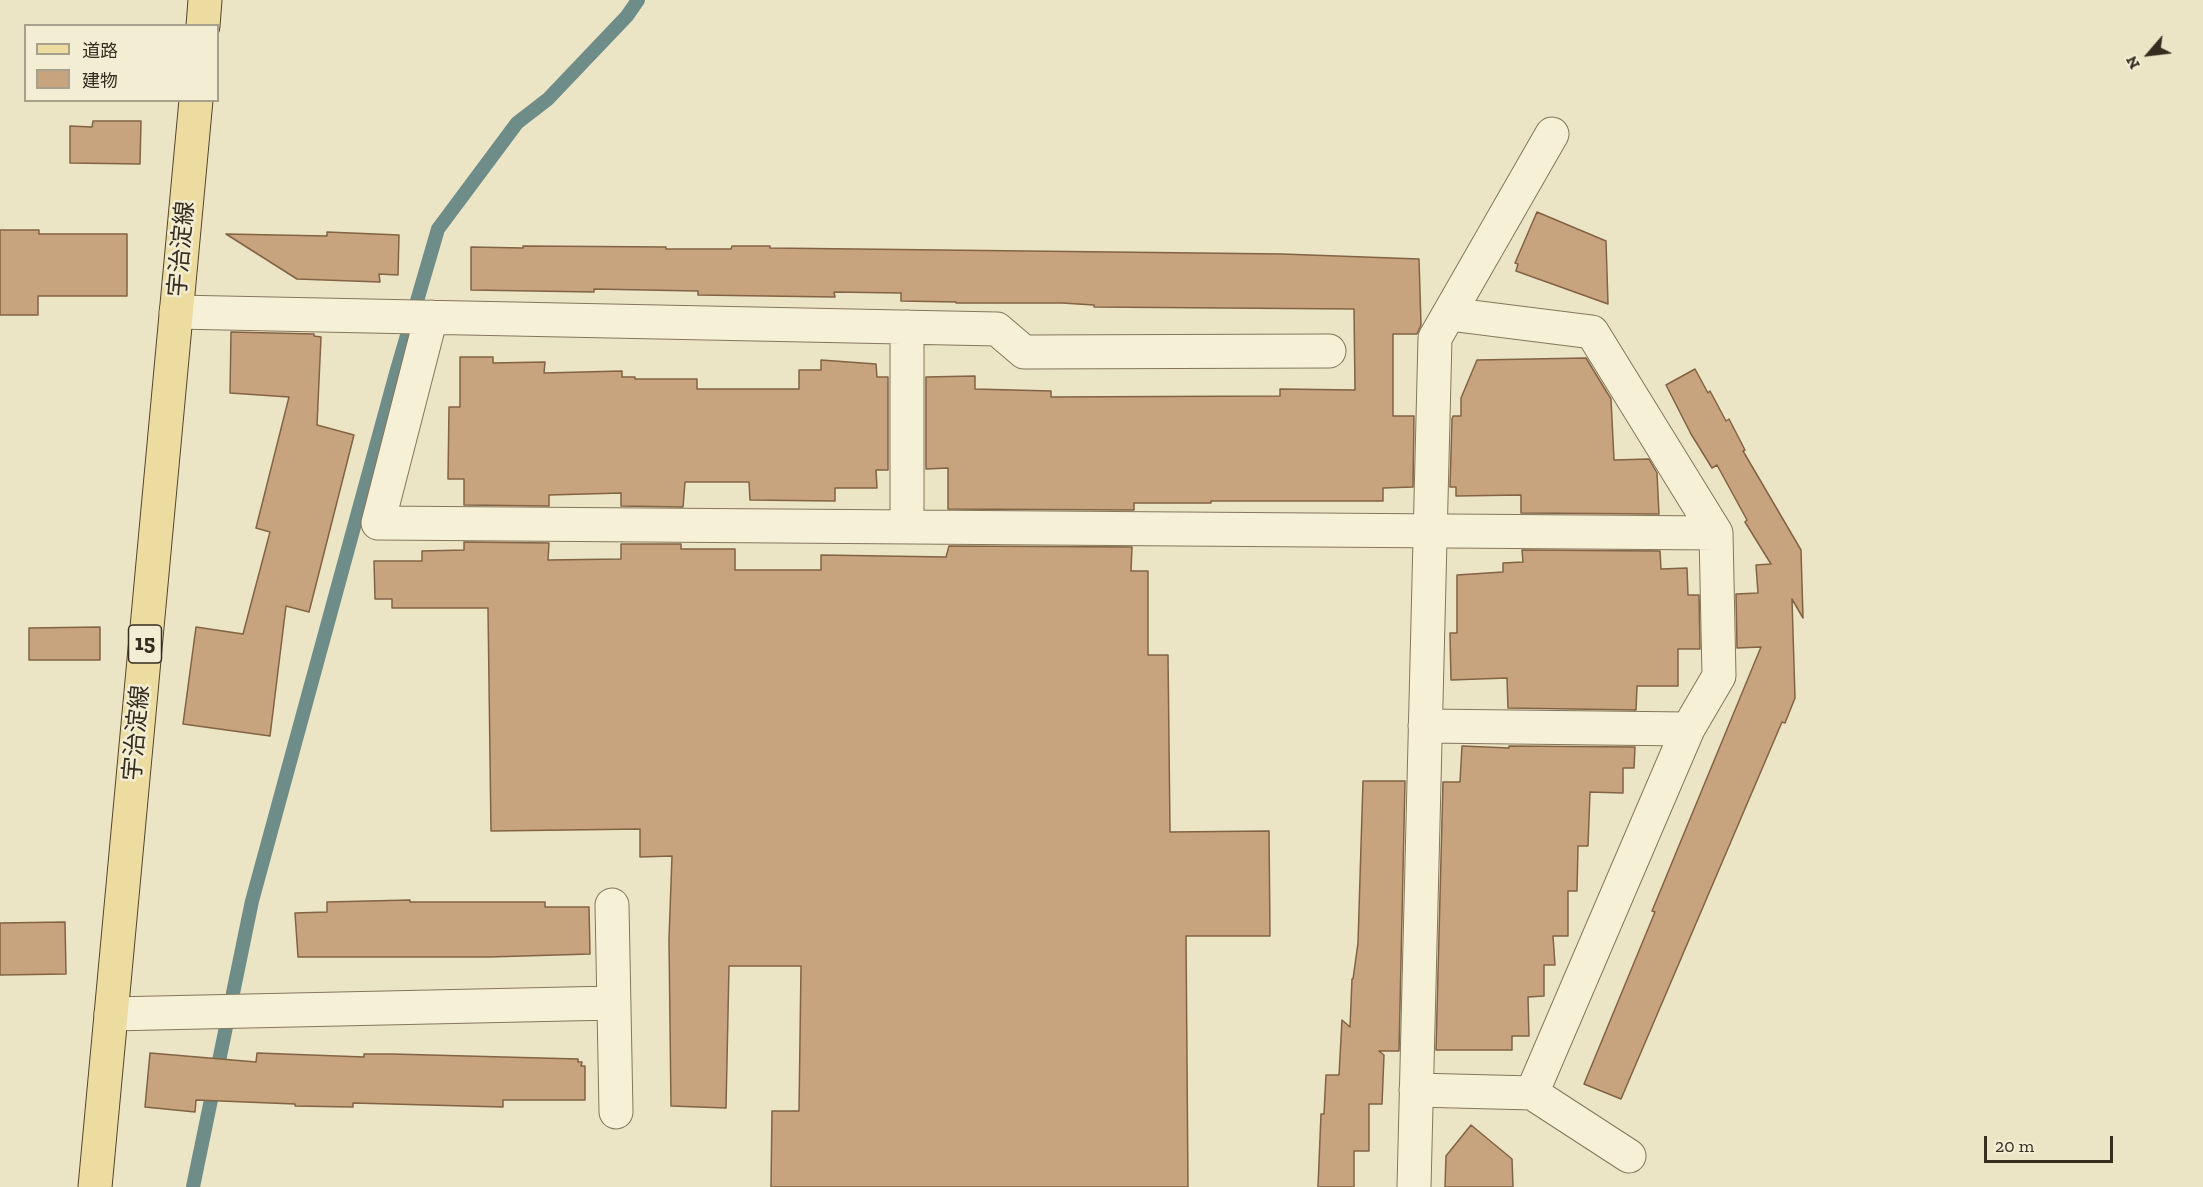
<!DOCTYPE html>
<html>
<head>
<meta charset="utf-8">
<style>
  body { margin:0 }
  #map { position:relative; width:2203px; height:1187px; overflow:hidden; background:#ebe4c5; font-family:"Zilla Slab","Noto Sans JP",serif }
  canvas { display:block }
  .legend { position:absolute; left:24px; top:24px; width:195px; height:78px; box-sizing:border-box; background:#f3edd4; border:2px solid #a7a08c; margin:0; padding:8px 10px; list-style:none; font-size:18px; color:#362c1f }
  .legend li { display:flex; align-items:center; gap:12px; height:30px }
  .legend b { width:30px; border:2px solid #a7a08c }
  .north { position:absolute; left:2119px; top:24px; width:60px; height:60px; -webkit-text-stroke:4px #f3edd4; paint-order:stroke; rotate:242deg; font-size:16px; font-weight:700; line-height:24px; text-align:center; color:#362c1f }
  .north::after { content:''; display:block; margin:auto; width:21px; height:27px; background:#362c1f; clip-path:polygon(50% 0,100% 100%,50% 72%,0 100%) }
  .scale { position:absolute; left:1984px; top:1136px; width:129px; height:27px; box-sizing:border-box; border:3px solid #362c1f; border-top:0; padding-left:8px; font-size:18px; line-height:21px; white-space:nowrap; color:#362c1f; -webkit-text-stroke:4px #f3edd4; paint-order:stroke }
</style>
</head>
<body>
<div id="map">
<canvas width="2203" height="1187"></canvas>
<ul class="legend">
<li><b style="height:8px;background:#ecdc9f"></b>道路</li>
<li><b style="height:16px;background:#c7a47d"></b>建物</li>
</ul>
<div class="north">N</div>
<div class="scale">20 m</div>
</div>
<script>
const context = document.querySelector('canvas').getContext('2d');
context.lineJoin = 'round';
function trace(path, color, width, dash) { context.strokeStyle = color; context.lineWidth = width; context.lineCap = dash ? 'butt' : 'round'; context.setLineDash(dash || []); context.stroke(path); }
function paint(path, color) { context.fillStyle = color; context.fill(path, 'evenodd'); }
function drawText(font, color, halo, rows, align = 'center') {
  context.font = font + ' "Zilla Slab","Noto Sans JP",serif'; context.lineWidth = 5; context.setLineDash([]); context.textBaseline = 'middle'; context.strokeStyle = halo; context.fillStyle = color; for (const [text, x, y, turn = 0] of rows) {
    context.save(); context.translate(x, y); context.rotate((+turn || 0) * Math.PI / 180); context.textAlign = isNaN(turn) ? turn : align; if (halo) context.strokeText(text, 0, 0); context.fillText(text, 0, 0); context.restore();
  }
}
const stream = new Path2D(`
  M193,1187L252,901L396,373L438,229L517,123L548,99L627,16L638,0`);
const building = new Path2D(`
  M93,121H141L140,164L70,163V126L92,127Z
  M1537,212L1606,241L1608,304L1516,271L1518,264L1515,263Z
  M0,230H39V234H127V296H38V315H0Z
  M327,232L399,235L398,275L379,274L380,282L297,279L226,234L327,236Z
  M523,246L666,247V249H731L732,246H770V248L1282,254L1419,259L1421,325L1417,334H1393V416H1414L1413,487L1383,488V501H1211V503H1134V510L948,509V468L926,469V377L975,376V389L1051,391V397L1280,396V389L1355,390L1354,309L1094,307V305L1062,303H956V302L901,301V293L834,292L835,297L698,295V291L594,289V292L471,290V247L523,248Z
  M231,332L314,334V336L321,337L317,425L354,435L309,612L286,606L270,736L183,724L196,627L243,634L270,532L256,528L289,397L230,393Z
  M460,357H493V363L545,362L544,373L622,371V377H635V379H697V389H799V370H821V360L876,364L877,377H888V470H876L877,488H835V501L750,500L749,482H685L683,507L621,506V493L549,495V506L464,505V479H448L449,407H460Z
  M1586,358L1611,399L1614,460L1649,459L1657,473L1659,514L1521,513V495L1456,496V487H1450L1452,419L1453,416H1461V398L1477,360Z
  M1695,369L1708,393L1710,391L1726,421L1729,419L1745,450L1743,451L1801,550L1803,618L1792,599L1795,698L1785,723L1782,722L1621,1099L1584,1084L1655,912L1652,911L1761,647L1737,648L1736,594L1758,593L1756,565L1771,564L1745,522L1747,520L1717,465L1712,468L1691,434L1666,385Z
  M464,542L549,543L548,560L621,559V544H681V549H735V570H821V555L946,557L949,546L1132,547L1131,571H1148V655H1168L1170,832L1269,831L1270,936H1186L1188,1187H771L772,1111H799L801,966H729L726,1108L671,1106L669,939L672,856L640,857V829L491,831L488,608H392V599H375L374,561H422V551L464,550Z
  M1522,550L1660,551L1661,569L1687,568L1688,595H1699L1700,649H1678V686H1637L1636,710L1508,708L1507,678L1451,680L1450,633H1457V575L1503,572V563L1523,562Z
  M100,627V660H29V628Z
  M1462,746L1509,748V746L1635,747L1634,768H1623V793L1590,792L1588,846H1578L1577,891H1568V936H1553L1555,965H1544V996L1528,997L1529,1036H1512V1050H1436L1443,782H1460Z
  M1363,781H1405L1399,1051H1379L1384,1055L1382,1104H1369V1151H1354V1187H1318L1321,1114H1324L1326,1075H1339L1342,1020L1350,1027L1352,979H1353L1358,943Z
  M410,900V902H545V907H589L590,954L489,957H298L295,913L327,912V902Z
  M65,922L66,974L0,975V923Z
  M150,1053L256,1062L257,1053L364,1057V1054H392L578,1059V1062H582L581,1066H585V1100H503V1107L353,1103V1107L295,1106V1104L196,1100L195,1112L145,1107Z
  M1471,1125L1512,1159L1513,1187H1445L1446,1156Z`);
const minor = new Path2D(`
  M176,312L997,329L1024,352L1329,351
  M1449,314L1592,332L1716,533L1719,676L1688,729L1532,1093
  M431,317L378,523L1716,533
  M907,327V527
  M1425,726L1688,729
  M612,905L616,1112
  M111,1014L613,1003
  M1416,1090L1532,1093L1629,1156
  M1414,1187L1435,338L1552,134`);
const major = new Path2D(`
  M203,26L205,0
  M95,1187L196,100`);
const shields = [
  [145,644,33]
];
const shieldNames = [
  ["15",145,644]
];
const streetNames = [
  ["宇治淀線",182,249,-85],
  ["宇治淀線",137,733,-85]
];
trace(stream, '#6e8c88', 14);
paint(building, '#c7a47d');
trace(building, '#826344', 1.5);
trace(minor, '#85765c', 35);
trace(major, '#534430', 35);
trace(minor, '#f6f0d7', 33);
trace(major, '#ecdc9f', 33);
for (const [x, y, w] of shields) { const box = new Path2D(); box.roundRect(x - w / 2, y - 19, w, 38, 4.5); context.fillStyle = '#f3edd4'; context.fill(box); trace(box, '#362c1f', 1.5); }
drawText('bold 22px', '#362c1f', null, shieldNames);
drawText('24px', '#362c1f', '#f3edd4', streetNames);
</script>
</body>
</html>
